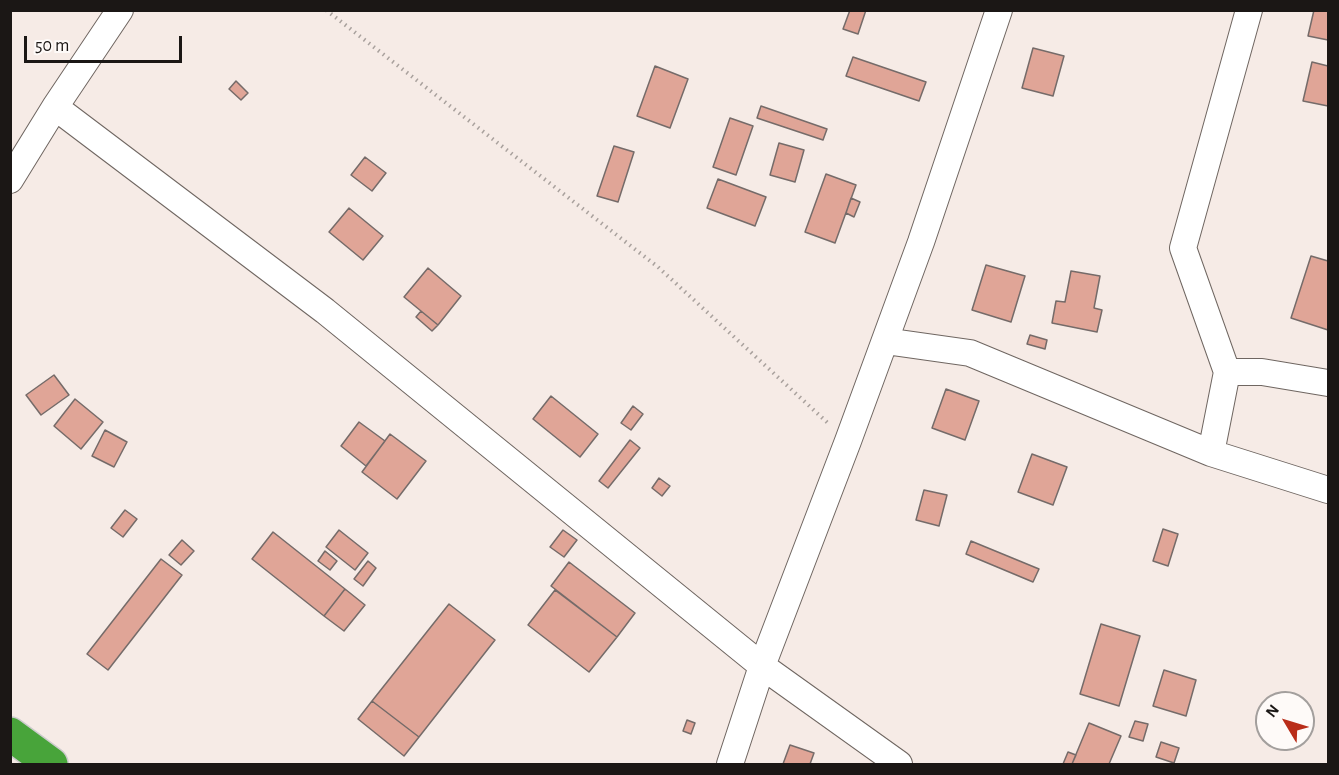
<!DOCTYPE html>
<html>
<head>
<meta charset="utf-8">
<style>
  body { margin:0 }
  #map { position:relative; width:1339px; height:775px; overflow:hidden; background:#f6ebe6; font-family:"Alegreya Sans",sans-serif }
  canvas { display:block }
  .frame { position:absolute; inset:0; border:12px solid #1b1715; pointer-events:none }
  .north { position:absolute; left:1255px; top:691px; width:60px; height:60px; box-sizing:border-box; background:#fefaf8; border:2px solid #a39f9d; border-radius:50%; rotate:308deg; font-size:16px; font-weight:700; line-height:24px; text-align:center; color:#1b1715 }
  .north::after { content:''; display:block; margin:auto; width:21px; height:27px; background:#b92d19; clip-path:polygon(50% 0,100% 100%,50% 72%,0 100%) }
  .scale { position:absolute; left:24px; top:36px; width:158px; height:27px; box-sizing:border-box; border:3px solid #1b1715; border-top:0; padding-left:8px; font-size:18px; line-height:21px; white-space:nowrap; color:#1b1715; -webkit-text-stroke:4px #fefaf8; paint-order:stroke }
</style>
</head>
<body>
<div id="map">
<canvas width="1339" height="775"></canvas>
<div class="frame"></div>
<div class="north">N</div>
<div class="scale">50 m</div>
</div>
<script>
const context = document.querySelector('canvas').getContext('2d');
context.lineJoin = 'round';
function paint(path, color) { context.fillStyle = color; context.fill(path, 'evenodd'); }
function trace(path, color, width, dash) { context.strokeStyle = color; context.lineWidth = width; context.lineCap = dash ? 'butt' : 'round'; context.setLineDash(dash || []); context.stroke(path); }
const building = new Path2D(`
  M850,10H866L858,34L843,29Z
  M1314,10H1328V40L1308,36Z
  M1033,48L1064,56L1053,96L1022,88Z
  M853,57L926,82L919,101L846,76Z
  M1312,62L1328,66V106L1303,101Z
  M655,66L688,79L670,128L637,116Z
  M236,81L248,93L241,100L229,89Z
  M761,106L827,129L823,140L757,118Z
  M730,118L753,126L736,175L713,167Z
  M779,143L804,150L795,182L770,175Z
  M614,146L634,152L618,202L597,196Z
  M365,157L386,173L372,191L351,175Z
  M826,174L856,185L835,243L805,232Z
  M718,179L766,197L755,226L707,208Z
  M851,198L860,202L854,217L846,213Z
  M349,208L383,236L363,260L329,232Z
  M1311,256L1328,261V330L1291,318Z
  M986,265L1025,276L1011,322L972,310Z
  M428,268L461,296L438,325L404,297Z
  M1071,271L1100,276L1094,308L1102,310L1097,332L1052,323L1056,301L1065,302Z
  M421,311L438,325L432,331L416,317Z
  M1030,335L1047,340L1045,349L1027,344Z
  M54,375L69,395L41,415L26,395Z
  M946,389L979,401L965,440L932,428Z
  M551,396L598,434L580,457L533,419Z
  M75,399L103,422L81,449L54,426Z
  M633,406L643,414L631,430L621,423Z
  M359,422L385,441L366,466L341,446Z
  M105,430L127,442L114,467L92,456Z
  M390,434L426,461L397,499L362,472Z
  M630,440L640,448L608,488L599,481Z
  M1032,454L1067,467L1053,505L1018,492Z
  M659,478L670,486L662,496L652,488Z
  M924,490L947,495L939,526L916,520Z
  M125,510L137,519L123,537L111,528Z
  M1163,529L1178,534L1168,566L1153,561Z
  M339,530L368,553L355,570L326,547Z
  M563,530L577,540L564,557L550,547Z
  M273,532L345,589L324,616L252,559Z
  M182,540L194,551L181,565L169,555Z
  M971,541L1039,569L1033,582L966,554Z
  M325,551L337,561L330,570L318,561Z
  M161,559L182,575L108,670L87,654Z
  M368,561L376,568L363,586L354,579Z
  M569,562L635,613L617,637L551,586Z
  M345,589L365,605L344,631L324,616Z
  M555,590L617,637L589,672L528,625Z
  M449,604L495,640L419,737L372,701Z
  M1101,624L1140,636L1119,706L1080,694Z
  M1164,670L1196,680L1186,716L1153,706Z
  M372,701L419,737L404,756L358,719Z
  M687,720L695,723L691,734L683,731Z
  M1135,721L1148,724L1143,741L1129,737Z
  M1089,723L1121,736L1109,764H1072Z
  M1161,742L1179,748L1174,763L1156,757Z
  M790,745L814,753L810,764H783Z
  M1068,752L1076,755L1072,764H1063Z`);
const path = new Path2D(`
  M326,10L658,267L830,425`);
const minor = new Path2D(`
  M55,107L325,311L762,666L899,764
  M10,180L55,107L120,10
  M885,341L970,353L1211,453L1328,490
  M1227,372H1262L1328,383
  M1211,453L1227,372L1183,248L1249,10
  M730,764L762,666L848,441L921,242L999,10`);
const highway = new Path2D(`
  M10,734L51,764`);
paint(building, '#e0a597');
trace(building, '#756b69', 1.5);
trace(minor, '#6f6661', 28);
trace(highway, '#cdcccc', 36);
trace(path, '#a9a19d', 4, [1.5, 4.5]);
trace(minor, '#fff', 26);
trace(highway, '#48a43a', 33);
</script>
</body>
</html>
